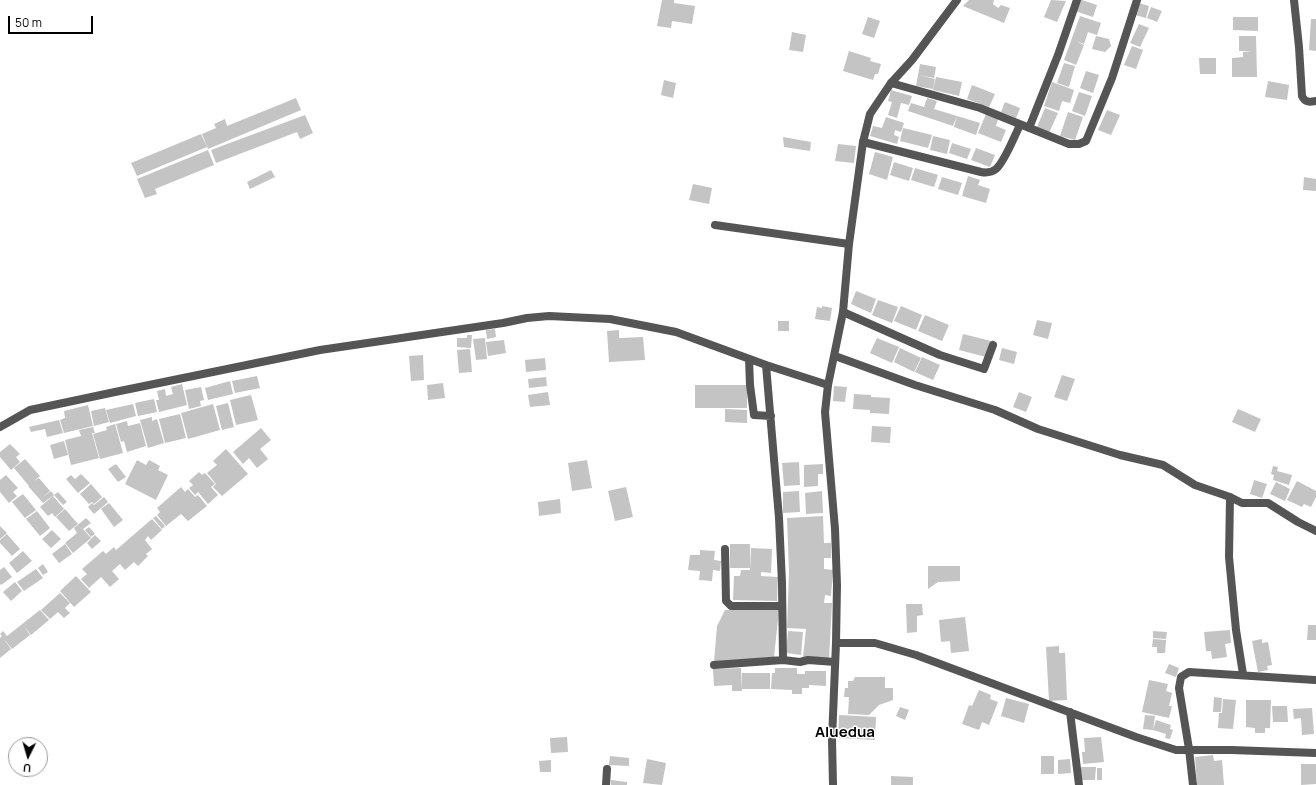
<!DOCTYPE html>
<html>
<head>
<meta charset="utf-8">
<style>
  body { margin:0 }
  #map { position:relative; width:1316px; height:785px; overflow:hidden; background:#fff; font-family:Manrope,sans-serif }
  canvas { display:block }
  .north { position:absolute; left:8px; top:737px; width:40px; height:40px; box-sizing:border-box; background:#fff; border:1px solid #999; border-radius:50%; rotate:185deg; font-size:11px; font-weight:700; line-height:16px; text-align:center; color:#000 }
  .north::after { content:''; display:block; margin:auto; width:14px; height:18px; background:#000; clip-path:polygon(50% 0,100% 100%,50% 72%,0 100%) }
  .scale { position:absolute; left:8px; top:16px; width:85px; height:18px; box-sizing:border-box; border:2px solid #000; border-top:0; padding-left:5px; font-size:12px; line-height:14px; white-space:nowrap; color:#000; -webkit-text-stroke:3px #fff; paint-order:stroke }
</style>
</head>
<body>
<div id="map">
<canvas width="1316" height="785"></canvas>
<div class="north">U</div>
<div class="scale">50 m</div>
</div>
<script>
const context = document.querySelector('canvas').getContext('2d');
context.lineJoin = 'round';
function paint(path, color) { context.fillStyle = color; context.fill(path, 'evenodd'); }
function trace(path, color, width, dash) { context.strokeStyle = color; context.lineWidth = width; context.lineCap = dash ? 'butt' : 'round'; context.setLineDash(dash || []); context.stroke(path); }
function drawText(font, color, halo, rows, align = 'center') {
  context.font = font + ' Manrope,sans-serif'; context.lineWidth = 3; context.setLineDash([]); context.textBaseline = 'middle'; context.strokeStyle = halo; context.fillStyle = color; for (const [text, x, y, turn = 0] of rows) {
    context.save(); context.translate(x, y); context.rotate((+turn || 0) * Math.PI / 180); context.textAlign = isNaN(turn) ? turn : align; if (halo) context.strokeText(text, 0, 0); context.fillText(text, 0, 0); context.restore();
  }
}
const building = new Path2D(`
  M662,0H674V3L695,6L692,24L672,21L671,28L657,26Z
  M969,0H994L993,4L998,8L1001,5L1010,8L1004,23L963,6Z
  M1051,0L1066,1L1057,22L1044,17Z
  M1078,0H1082L1097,5L1093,17L1075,11Z
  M1139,3L1149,6L1146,18L1135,15Z
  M1151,7L1162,11L1157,22L1147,18Z
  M1080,16L1101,23L1097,35L1088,32L1084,44L1076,41L1084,45L1076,65L1064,60Z
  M868,17L880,21L874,38L862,34Z
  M1233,17H1258V31L1233,30Z
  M1311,19H1316V51L1309,50Z
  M1139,24L1149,28L1140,47L1130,43Z
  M792,32L806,35L803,52L789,50Z
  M1096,36L1109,39L1111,46L1105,52L1092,49Z
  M1239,36H1256L1257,77H1232V58L1243,57V52L1251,51H1239Z
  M1132,46L1143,50L1136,69L1124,65Z
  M849,51L871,58L870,61L881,64L878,74H875L873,80L843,71Z
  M1199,58H1216V74H1200Z
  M1064,63L1075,66L1069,87L1057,83Z
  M920,64L936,67L934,78L918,75Z
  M1086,71L1099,75L1093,93L1080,88Z
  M918,75L935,79L933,89L916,86Z
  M936,77L962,82L959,96L933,90Z
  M664,80L676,83L673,98L661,95Z
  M1268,81L1289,85L1287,100L1265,97Z
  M1052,82L1074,90L1070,103L1062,101L1059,111L1044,106Z
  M972,85L995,94L989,107L967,99Z
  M891,90L912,96L909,105L901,103L897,118L888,115L892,102L888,101Z
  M1079,92L1092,96L1085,116L1072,111Z
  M296,98L301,110L208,149L202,134L216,128L214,124L225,119L227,126Z
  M927,98L937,101L934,109L957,116L953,126L908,111L911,103L924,107Z
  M1005,102L1020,108L1016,118L1001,112Z
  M1045,108L1058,113L1049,133L1037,127Z
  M1107,110L1120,115L1111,135L1098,130Z
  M1068,112L1083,117L1075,140L1060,136Z
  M986,114L998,119L996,126L1006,130L1001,142L978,133Z
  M305,115L313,133L300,139L297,132L216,163L211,150Z
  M957,116L980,123L976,135L954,127Z
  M886,117L904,123L901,132L895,130L894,135L899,137L897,144L870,136L873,126L882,128Z
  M903,128L932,135L928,148L900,141Z
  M201,134L207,147L137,176L131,163Z
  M933,136L950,140L947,154L930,150Z
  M783,137L811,142L810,151L784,147Z
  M952,143L971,149L967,159L949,153Z
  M838,144L856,146L854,163L835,161Z
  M976,148L995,155L990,167L971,160Z
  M208,150L214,165L155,189L157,194L145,198L137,179Z
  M875,152L893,157L887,180L869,174Z
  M894,162L913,168L909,181L890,175Z
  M915,168L938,175L934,187L911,180Z
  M271,170L275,177L250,189L247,182Z
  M968,176L980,180L978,185L990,189L986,203L962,196Z
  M942,177L962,183L958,195L938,189Z
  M1304,177L1316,179V191L1303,190Z
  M693,184L712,188L709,204L689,200Z
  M856,291L876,299L871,313L851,304Z
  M878,300L898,307L892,323L872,315Z
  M822,306L832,308L830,321L815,319L817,307L822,308Z
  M901,306L922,315L916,330L894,321Z
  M925,315L949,325L942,341L918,331Z
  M1037,320L1052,323L1048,339L1033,335Z
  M778,321H789V331H778Z
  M495,329L496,337L487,339L486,330Z
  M619,330V338L643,337L645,360L609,362L607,331Z
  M963,334L991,341L986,357L959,350Z
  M467,335H472L471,348L457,347V338H467Z
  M485,338L487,359L476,360L473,339Z
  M877,338L899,347L892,363L870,353Z
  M504,340L506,353L488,356L486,342Z
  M900,348L921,358L914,372L894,362Z
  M1002,348L1017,352L1014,364L999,360Z
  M470,349L472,372L459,373L457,350Z
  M423,355L424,380L411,381L409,356Z
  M922,357L940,365L933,380L915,372Z
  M545,358L546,370L526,372L525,360Z
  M1062,375L1075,379L1067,401L1054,397Z
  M257,376L260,388L235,393L232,381Z
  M546,377L547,386L529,388L528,379Z
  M230,381L233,394L208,400L205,388Z
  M443,383L445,398L428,400L427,385Z
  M182,384L187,405L159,412L156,400H159L157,391L165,389L166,396L173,394L171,387Z
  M695,385H747V408H695Z
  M834,386L847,387L845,402L833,401Z
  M201,387L204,400L200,401L201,406L189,409L185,390Z
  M548,392L550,405L530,407L528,395Z
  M1019,392L1032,397L1026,412L1013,407Z
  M854,394L871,395V397L890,398L889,414L870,413V410L853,409Z
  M251,395L258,420L236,425L230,400Z
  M154,399L157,412L138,416L135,403Z
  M228,403L234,427L222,430L216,406Z
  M133,404L136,416L110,423L106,410Z
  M213,404L220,430L188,439L181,413Z
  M88,405L93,426L64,433L60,420L65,418L64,411Z
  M105,408L109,422L94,426L91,411Z
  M725,409L747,410V423L725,422Z
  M1238,409L1261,419L1255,432L1232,422Z
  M180,414L186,438L165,443L159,419Z
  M152,417V421L157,419L164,443L148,448L140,420Z
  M59,420L63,433L47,437L45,429L31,432L29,427Z
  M127,421L128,426L140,423L146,446L127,452L124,441L121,442L116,424Z
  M115,424L123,453L100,459L93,434L107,430L106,427Z
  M872,426L891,427L890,443L871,442Z
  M93,427L95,433H92L99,458L71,465L65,440L81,436L79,430Z
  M261,428L271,440L260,449L268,459L257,468L249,458L243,464L233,452Z
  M64,441L68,455L54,459L50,445Z
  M10,444L20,454L16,457L20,462L11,470L0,457V452Z
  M226,449L248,474L222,496L213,487L216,484L207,473L217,465L213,461Z
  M25,459L40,476L34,481L39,478L50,491L43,497L51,491L54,495L43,503L28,486H29L14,468Z
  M137,460L146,465L149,460L160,466L158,470L168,475L156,500L125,484Z
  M587,460L592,488L572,491L568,463Z
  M799,462L800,485L784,486L782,463Z
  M116,464L126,477L118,482L108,469Z
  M823,464V474H818V486L804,487V465Z
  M1273,466L1278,467L1277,471L1292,475L1289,485L1273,480L1274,475L1271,474Z
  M199,472L202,475L205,473L215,484L211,487L218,495L208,504L198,492L195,495L189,488L193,485L189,481Z
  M81,474L90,483L78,493L66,479L71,475L75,479Z
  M6,475L18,488L13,492L17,496L9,503L0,492V480Z
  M1254,480L1267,484L1262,498L1250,494Z
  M1297,481L1316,491V497L1311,507L1304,504L1302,507L1287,500Z
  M1276,482L1290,489L1285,501L1270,494Z
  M91,484L102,497L94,504L92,502L89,504L80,494Z
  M181,487L185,492L188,489L195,497L198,495L207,506L188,521L181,514L166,526L157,515L160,512L157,508Z
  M626,487L633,517L615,521L608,491Z
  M799,491L800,512L783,513V492Z
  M822,491L823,513L806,514L805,493Z
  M58,492L67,502L63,505L54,495Z
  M23,494L36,510L25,518L12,502Z
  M53,496L64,509L55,517L52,513L48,516L40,507Z
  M104,497L108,502L94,514L88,507L92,503L94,505Z
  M560,499L561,513L539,516L538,502Z
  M109,503L123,520L114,527L101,509Z
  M65,509L78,524L69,531L56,517Z
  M37,511L50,528L40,536L26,519Z
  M156,516L165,526L162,529L153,518Z
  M823,516L824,543H831V558H824V569L833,570L831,596L825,595L824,603H832L829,659L803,657L806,629L787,628L789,571L787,518Z
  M86,518L91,523L83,529L91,538L73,553L65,543L77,533L74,528Z
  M152,519L162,530L151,540L148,536L145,540L152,549L146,554L148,556L138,566L134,562L125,570L120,564L112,571L119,579L110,587L101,577L89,588L81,579L87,574L82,569L103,551L106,554L114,547L116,550Z
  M0,526L7,533L0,539Z
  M89,527L95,534L91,537L85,530Z
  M52,530L61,539L51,548L42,539Z
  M7,534L20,549L12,556L0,543V540Z
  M95,535L101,541L92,549L87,543Z
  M65,544L72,554L59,563L52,554Z
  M730,544H750V568H730Z
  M751,548L772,549L771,573L761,572V576L778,577L777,601L733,600L734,576H740L741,570H750Z
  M700,550L715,551L714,560L721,561L720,571L713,570L712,581L699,580L700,571L688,570L690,555H700Z
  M23,551L32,561L17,573L9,563Z
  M43,564L48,572L43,575L38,568Z
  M928,566H960V581L938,582L928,589Z
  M4,567L12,577L1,585L0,584V570Z
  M36,569L43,578L24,591L17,582Z
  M76,576L91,592L74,607L60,591Z
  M15,582L22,591L11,601L3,592Z
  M60,593L70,603L65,608L70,613L64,618L58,612L50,619L41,610Z
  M906,604H922L923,615L917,616V632L907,633Z
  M40,610L49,620L31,635L24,626L30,635L12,649L3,638L11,649L0,658V638L2,636L0,634L3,631L7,636Z
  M725,610H779L774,657L714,662L717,626Z
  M965,617L969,651L951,653L950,641L941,642L939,620Z
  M1308,625H1316V640H1307Z
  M1230,630L1231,643L1225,644L1227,657L1212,659L1211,651H1206L1204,632Z
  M788,631L803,632L801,655L786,653Z
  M1153,631L1167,632L1166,639L1153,638Z
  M1153,639L1166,640L1165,653H1157V647H1152Z
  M1262,639V643L1268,642L1272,665L1267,666L1268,670L1258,672L1252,641Z
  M1059,646V653H1065L1067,700L1049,701L1046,647Z
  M1169,664L1179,668L1176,677L1165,673Z
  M741,668L742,691H732V685L714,686L713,669Z
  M775,668H797V674H805V671H826V686L809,685V688H802V694H792V690L771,689L772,673H775Z
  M742,673H770V689H742Z
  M855,677H885V688H893V700L879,705L869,715L848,714L849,697H844L845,688H848V681H853Z
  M1149,680L1168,684L1166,691L1172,693L1169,706H1172L1169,718L1142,712Z
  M979,690L991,695L990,699L998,702L989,725L982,722L979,730L962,724L969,705L972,706Z
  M1214,697L1222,698L1221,712H1213Z
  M1006,698L1029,704L1024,723L1001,716Z
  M1223,699L1236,700L1233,729L1218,728L1219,713H1222Z
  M1246,700H1271L1270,728H1265V733H1255V728L1246,727Z
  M1272,706H1287L1288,722H1273Z
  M900,707L909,710L905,720L896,716Z
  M1312,708L1314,734L1302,735L1301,718L1294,719L1293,709Z
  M839,715L876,717L875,740L838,738Z
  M1145,715L1155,716L1153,730L1143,729Z
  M1156,720L1171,725L1170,729L1173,730L1170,739L1165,738L1166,734L1153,730Z
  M567,737L568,752L551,753L550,738Z
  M1101,737L1104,762L1083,764L1082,752H1085L1084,738Z
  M1213,755L1214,761L1222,760L1224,785H1197L1195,757Z
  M610,756L629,758V766L609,765Z
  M1041,756H1054V774H1041Z
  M647,759L666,763L662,785L643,783Z
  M1070,759L1071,773L1058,774V760Z
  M551,760V772H540L539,761Z
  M1301,764H1316V784L1301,785Z
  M1081,767H1096L1095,780H1081Z
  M1097,768H1102V780H1097Z
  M891,776L913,777V785H891Z
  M611,780L627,782V785H611Z`);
const minor = new Path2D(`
  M1294,0L1299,47L1302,96C1305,103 1310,102 1316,101
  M891,83L980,108L1069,144H1079L1086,141L1112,78L1137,0
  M1029,128L1058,55L1077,0
  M863,142L981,172C986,173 991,173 996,169C1004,163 1015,135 1020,125
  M715,225L849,244
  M843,312L940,355L984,369L993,345
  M835,356L915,385L995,410L1038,429L1120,455L1163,465L1195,485L1230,497L1242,503H1268L1298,522L1316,531
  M749,359L750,385L754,415L771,416
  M766,365L779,518L782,583L783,660L800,662L808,660L835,662
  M0,427L30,410L115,392L320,350L503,323L527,318L549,316L610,319L676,332L766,365L828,385
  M1230,497L1229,557L1236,630L1243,674
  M725,549L726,601L731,606H782
  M836,643H875L916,655L1136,737L1176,750H1231L1316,753
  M714,665L783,660
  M1070,712L1079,785
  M606,785L607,769
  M1193,785L1189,749L1179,688L1181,677L1189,672L1315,680`);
const tertiary = new Path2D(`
  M833,785L832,739L836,643L837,585L835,529L825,412L828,385L843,312L849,244L863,142L870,114L891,83L912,60L957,0`);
const quarterNames = [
  ["Aluedua",845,733]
];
paint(building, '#c4c4c4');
trace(minor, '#555', 8);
trace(tertiary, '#555', 8);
drawText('bold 15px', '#000', '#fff', quarterNames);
</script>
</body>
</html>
